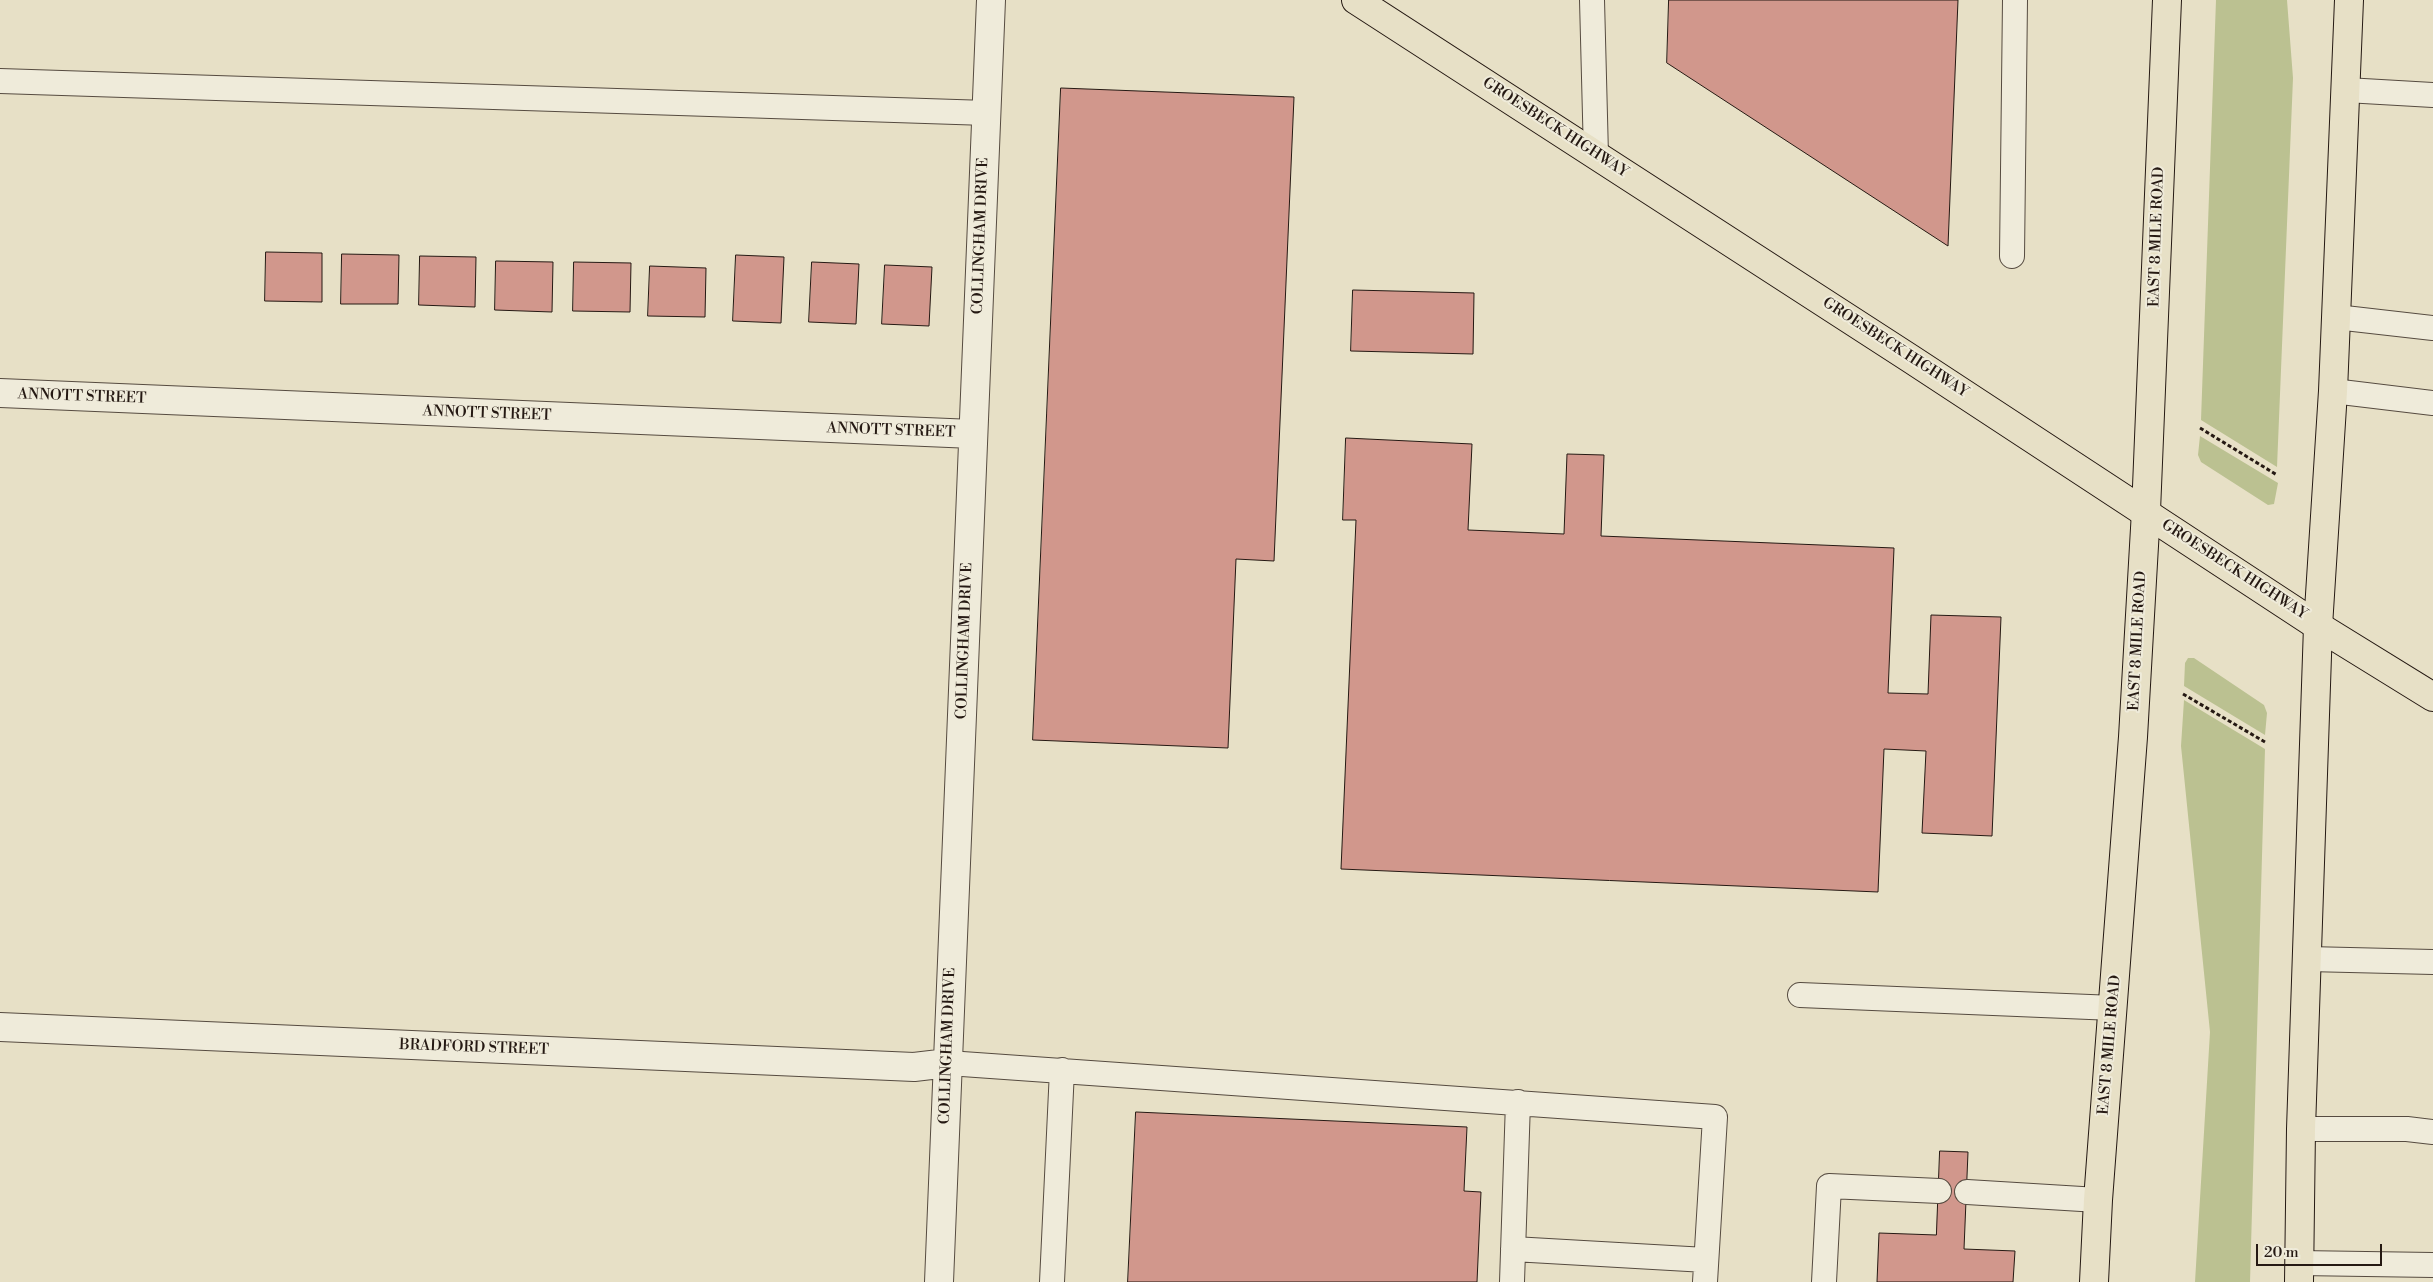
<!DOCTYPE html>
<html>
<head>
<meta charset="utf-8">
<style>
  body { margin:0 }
  #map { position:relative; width:2433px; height:1282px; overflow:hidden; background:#e7e0c6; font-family:"Libre Bodoni",serif }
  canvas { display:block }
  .scale { position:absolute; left:2256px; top:1244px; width:126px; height:22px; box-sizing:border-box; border:2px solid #251913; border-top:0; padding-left:6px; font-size:15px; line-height:18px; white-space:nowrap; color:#251913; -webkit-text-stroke:4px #efebda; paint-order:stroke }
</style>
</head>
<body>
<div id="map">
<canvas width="2433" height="1282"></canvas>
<div class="scale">20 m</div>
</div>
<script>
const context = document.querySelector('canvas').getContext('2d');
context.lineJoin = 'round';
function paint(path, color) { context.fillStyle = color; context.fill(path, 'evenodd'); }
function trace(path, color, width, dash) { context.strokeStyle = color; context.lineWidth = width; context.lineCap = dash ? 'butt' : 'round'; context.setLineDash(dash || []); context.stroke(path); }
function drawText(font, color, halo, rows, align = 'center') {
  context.font = font + ' "Libre Bodoni",serif'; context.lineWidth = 4; context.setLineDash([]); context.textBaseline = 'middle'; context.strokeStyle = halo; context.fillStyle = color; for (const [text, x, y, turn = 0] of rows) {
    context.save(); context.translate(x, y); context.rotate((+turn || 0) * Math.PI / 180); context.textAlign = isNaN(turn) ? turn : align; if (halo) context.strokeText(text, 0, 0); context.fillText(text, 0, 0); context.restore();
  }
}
const green = new Path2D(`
  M2216,0H2287L2293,78L2277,467L2201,420Z
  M2200,436L2278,483L2274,504L2268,505L2201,462L2198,455Z
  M2188,658H2194L2264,705L2267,713L2265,735L2184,686L2185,663Z
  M2184,700L2265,749L2250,1282H2195L2210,1032L2181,746Z`);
const building = new Path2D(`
  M1669,0H1958L1948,246L1667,63Z
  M1061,88L1294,97L1274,561L1236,559L1228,748L1033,740Z
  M266,252L322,253V302L265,301Z
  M342,254L399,255L398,304H341Z
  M736,255L784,257L781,323L733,321Z
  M420,256L476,257L475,307L419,305Z
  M496,261L553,262L552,312L495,310Z
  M574,262L631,263L630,312L573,311Z
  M812,262L859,264L856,324L809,322Z
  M885,265L932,267L929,326L882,324Z
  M650,266L706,268L705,317L648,316Z
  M1353,290L1474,293L1473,354L1351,351Z
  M1346,438L1472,444L1468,530L1564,534L1567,454L1604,455L1601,536L1894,548L1888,693L1928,694L1931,615L2001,617L1992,836L1922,833L1926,751L1884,749L1878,892L1341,869L1356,520H1343Z
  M1136,1112L1467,1127L1464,1191L1481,1192L1477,1282H1128Z
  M1940,1151L1968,1152L1964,1249L2015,1251L2013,1282H1877L1879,1233L1936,1235Z`);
const path = new Path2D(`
  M2200,428L2277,475
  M2183,694L2265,742`);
const lane = new Path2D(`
  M1592,0L1596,155
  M0,81L987,113
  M2346,90L2433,95
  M2012,256L2015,0
  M2336,317L2433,328
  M2333,391L2433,403
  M2308,959L2433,962
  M1800,995L2114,1008
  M948,1063L1715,1117L1705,1282
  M2301,1129H2407L2433,1132
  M1967,1192L2098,1200
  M1513,1249L1706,1260
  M2299,1263L2433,1265
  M1052,1282L1062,1070
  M1512,1282L1518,1102
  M1824,1282L1829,1186L1939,1191`);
const street = new Path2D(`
  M0,393L973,434
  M0,1027L914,1067L948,1063
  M939,1282L991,0`);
const primary = new Path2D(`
  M1356,0L1911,359L2318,626L2433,697`);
const highway = new Path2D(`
  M2094,1282L2098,1200L2133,737L2146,511L2167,0
  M2299,1282L2301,1129L2318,626L2333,391L2349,0`);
const streetNames = [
  ["GROESBECK HIGHWAY",1555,128,33],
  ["COLLINGHAM DRIVE",981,236,-88],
  ["EAST 8 MILE ROAD",2157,237,-88],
  ["GROESBECK HIGHWAY",1895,348,33],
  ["ANNOTT STREET",82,397,2],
  ["ANNOTT STREET",487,414,2],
  ["ANNOTT STREET",891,431,2],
  ["GROESBECK HIGHWAY",2234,570,33],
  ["COLLINGHAM DRIVE",965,641,-88],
  ["EAST 8 MILE ROAD",2138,641,-87],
  ["EAST 8 MILE ROAD",2110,1045,-85],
  ["COLLINGHAM DRIVE",948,1046,-88],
  ["BRADFORD STREET",474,1048,2]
];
paint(green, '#bbc191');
paint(building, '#d1978c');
trace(building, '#251913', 1);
trace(lane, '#564b40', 26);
trace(street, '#564b40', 30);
trace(primary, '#251913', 30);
trace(highway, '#251913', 30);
trace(path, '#251913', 3, [4, 2.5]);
trace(lane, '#efebda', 24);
trace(street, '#efebda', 28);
trace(primary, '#e7e0c6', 28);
trace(highway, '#e7e0c6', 28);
drawText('15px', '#251913', '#efebda', streetNames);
</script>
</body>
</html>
